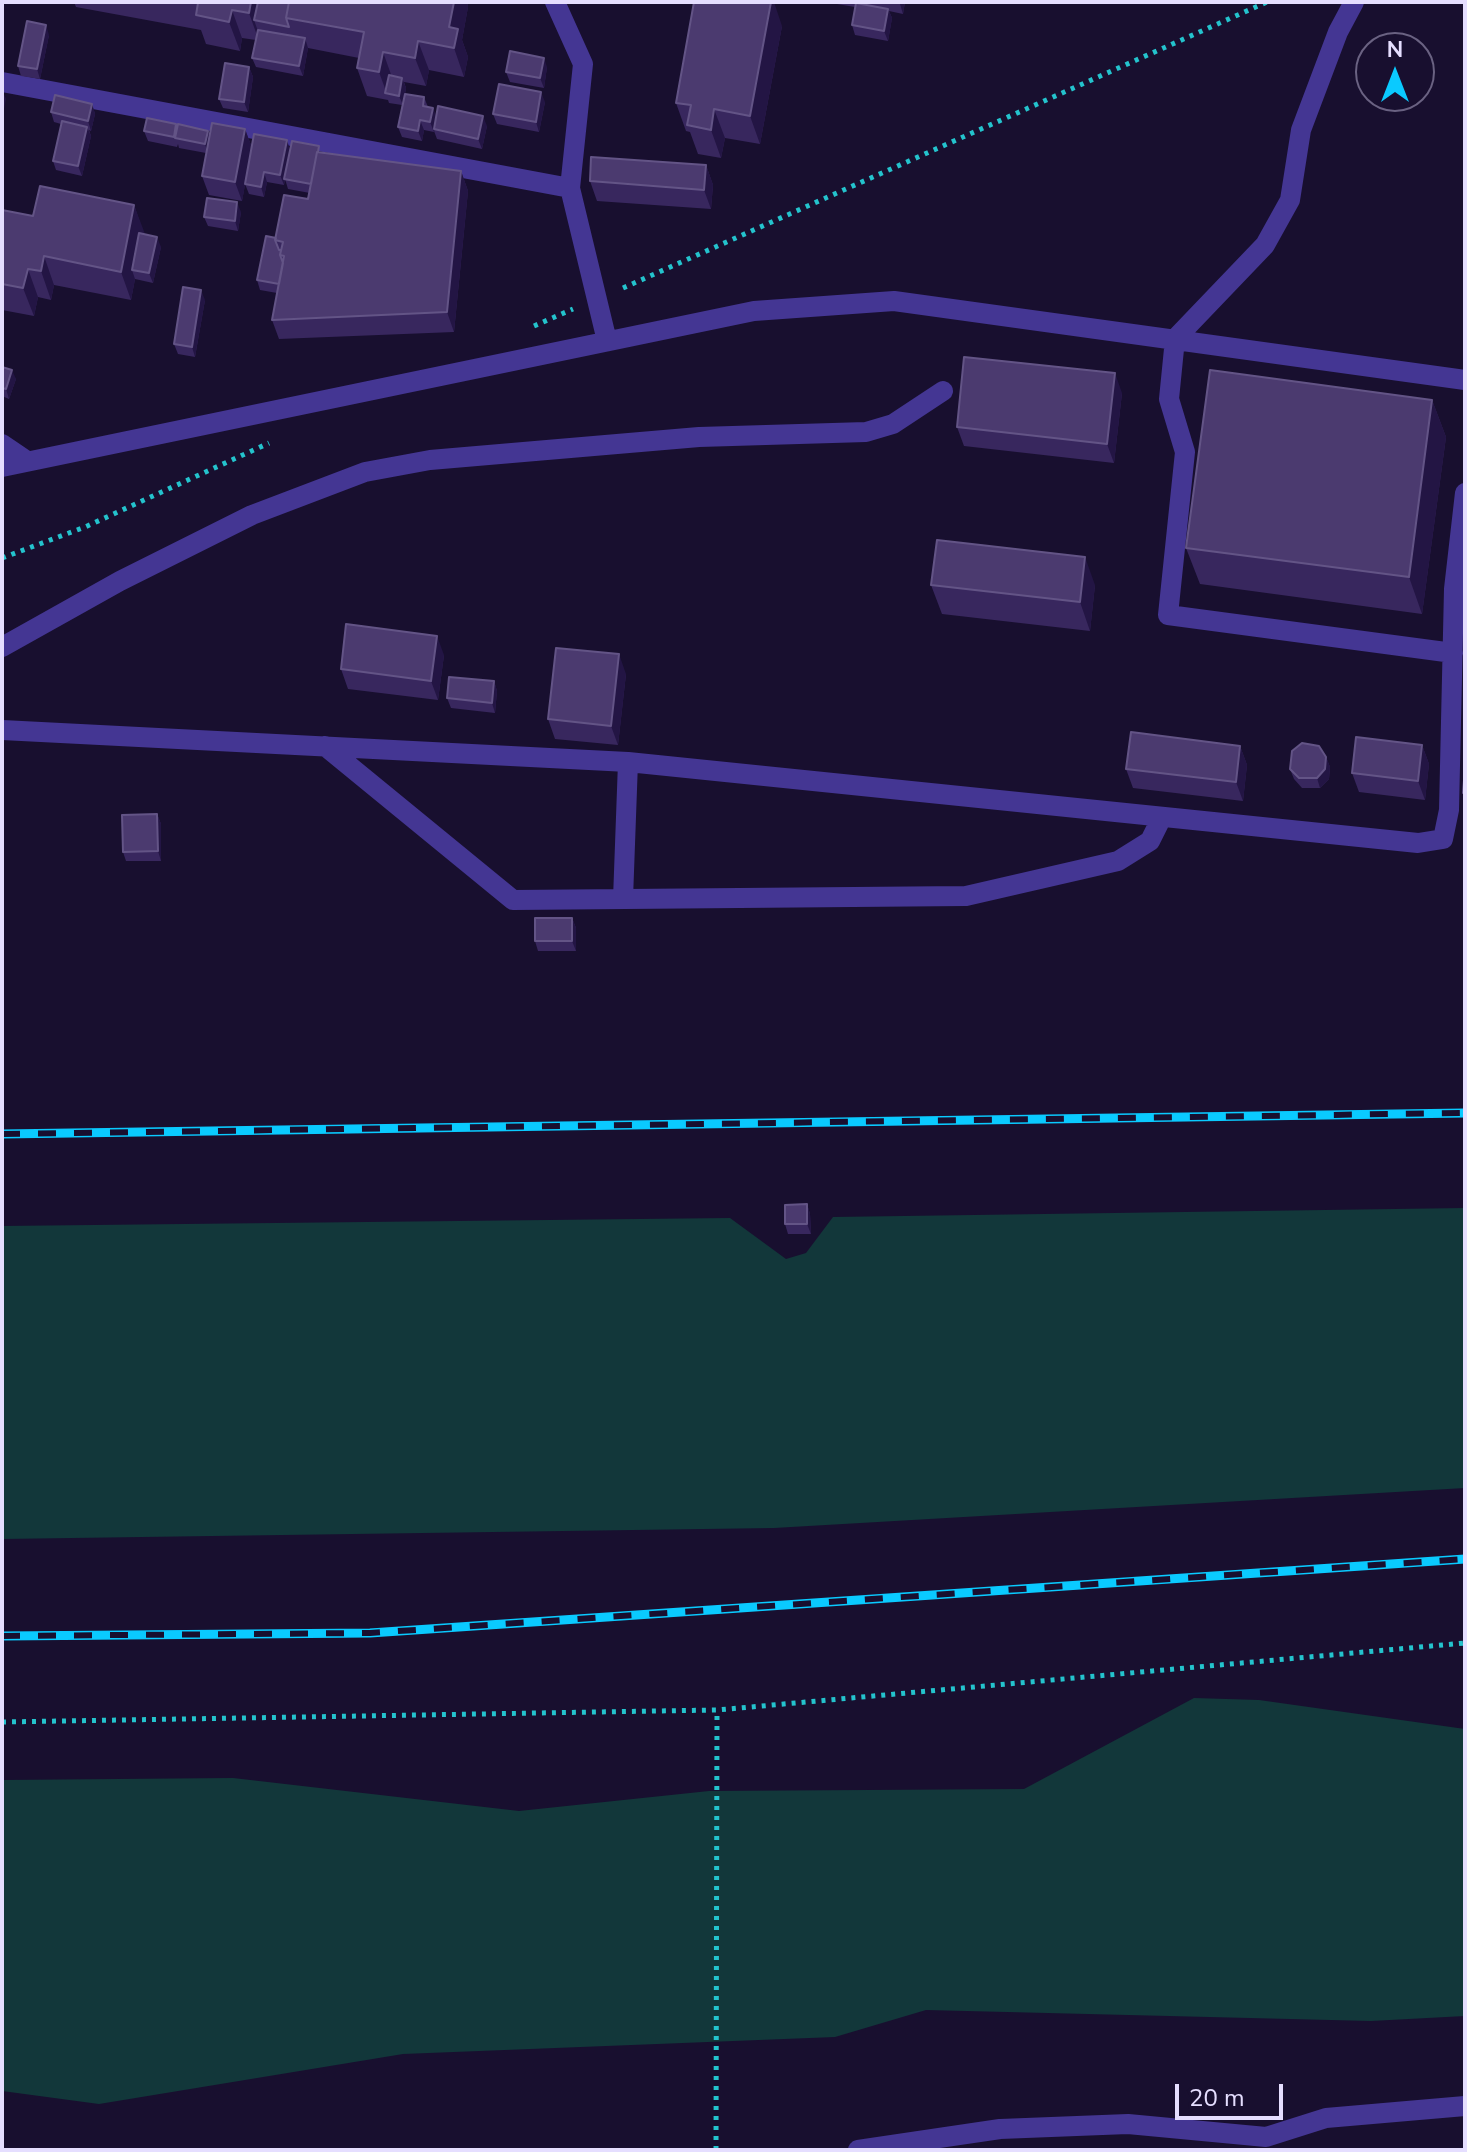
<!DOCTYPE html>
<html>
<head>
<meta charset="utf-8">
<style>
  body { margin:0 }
  #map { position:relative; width:1467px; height:2152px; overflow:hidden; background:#180f2f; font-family:"Nunito Sans",sans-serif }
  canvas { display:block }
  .frame { position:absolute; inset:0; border:4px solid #e5deff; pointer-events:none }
  .north { position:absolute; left:1355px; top:32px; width:80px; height:80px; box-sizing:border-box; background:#180f2f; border:2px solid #6a6282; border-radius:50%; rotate:0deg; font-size:22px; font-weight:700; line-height:32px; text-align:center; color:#e5deff }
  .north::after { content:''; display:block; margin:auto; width:28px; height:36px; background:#0acaff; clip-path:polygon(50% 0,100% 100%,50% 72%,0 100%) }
  .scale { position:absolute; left:1175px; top:2084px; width:108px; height:36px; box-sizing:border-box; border:4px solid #e5deff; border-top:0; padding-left:10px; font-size:24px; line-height:28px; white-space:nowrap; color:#e5deff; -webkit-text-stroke:6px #180f2f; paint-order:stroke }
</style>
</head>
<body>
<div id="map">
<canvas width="1467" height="2152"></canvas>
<div class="frame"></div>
<div class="north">N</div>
<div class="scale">20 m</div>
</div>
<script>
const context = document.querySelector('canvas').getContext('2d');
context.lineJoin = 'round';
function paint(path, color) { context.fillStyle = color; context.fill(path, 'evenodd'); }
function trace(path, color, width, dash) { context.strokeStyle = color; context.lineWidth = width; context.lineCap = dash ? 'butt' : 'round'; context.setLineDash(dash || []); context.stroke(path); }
const green = new Path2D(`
  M1465,1208V1488L774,1528L2,1539V1226L730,1218L786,1259L806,1253L833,1217Z
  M1194,1698L1259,1700L1465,1729V2016L1371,2021L926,2010L835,2037L403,2054L99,2104L2,2091V1780L233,1778L519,1811L709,1791L1024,1789Z`);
const path = new Path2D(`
  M623,288L1267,2
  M534,326L573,309
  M2,558L85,527L269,443
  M2,1722L717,1710L1465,1643
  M716,2150L717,1710`);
const minor = new Path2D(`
  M555,2L583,64L570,188L607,341
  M1354,2L1338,32L1301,130L1290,200L1265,245L1175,339L1169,399L1185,452L1168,615L1453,653
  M2,82L570,188
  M2,444L27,461
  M2,467L754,311L894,301L1465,380
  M2,647L120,581L252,515L365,472L430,460L699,437L866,432L893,424L943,391
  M2,730L628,762L1418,843L1443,839L1449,810L1454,589L1465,493
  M325,746L513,900L966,896L1118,861L1150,841L1162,817
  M623,899L628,762
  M858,2150L1000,2129L1128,2124L1266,2137L1326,2118L1465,2106`);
const rail = new Path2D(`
  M2,1134L1465,1113
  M2,1636L370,1633L1465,1559`);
const wall = new Path2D(`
  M74,2H467L468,7L462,40L468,57L464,77L429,70L426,86L404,82L406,88L405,94L424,97L428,107L436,117L487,126L482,149L437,139L434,131V132L424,130L422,141L402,137L398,127L402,105L389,103L388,100L367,96L357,68L359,58L308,48L303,76L256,67L252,58L256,40L242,38L240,51L206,44L201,30L76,7Z
  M825,2H905L903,14L889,11L892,18L888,41L855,35L852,25L855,7Z
  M782,26L760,144L725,138L721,158L698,154L690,132L686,131L676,103Z
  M49,35L40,79L21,76L18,66Z
  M249,67L253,77L248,112L223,108L219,99Z
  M547,67L544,88L510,82L506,72Z
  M545,102L539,132L497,124L493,114Z
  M92,104L95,114L91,131L89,130L91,136L82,176L56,170L53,161L61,124L54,122L51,112Z
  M178,127L208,131L209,135L245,129L252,148L322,153L461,171L468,191L454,332L279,339L272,320L277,293L260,290L257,280L276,238L308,199L310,193L288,189L285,179L284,185L267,182L264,197L249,194L245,184L248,168L242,201L209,195L202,176L206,153L179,148L178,144L177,147L148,141L144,131Z
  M706,165L713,185L711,209L597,201L590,181Z
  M134,205L144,234L161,247L153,283L135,279L131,300L54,285L51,300L38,297L34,316L2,310V210L33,216Z
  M241,212L238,231L208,226L204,217Z
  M205,300L195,357L178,354L174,344Z
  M2,367L16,379L9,399L2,396Z
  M1122,393L1114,463L964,446L957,427Z
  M1432,400L1446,437L1422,614L1200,584L1186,548Z
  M931,585H1095L1090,631L942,614Z
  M444,655L438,700L348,689L341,669Z
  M626,674L618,745L555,739L548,719Z
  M494,681L497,691L495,713L451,708L447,698Z
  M1422,745L1429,764L1425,800L1359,792L1352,773Z
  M1240,746L1247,765L1243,801L1133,788L1126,769Z
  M1326,757L1330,767L1329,779L1320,788H1302L1294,779L1290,769Z
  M157,814L161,824V861H126L123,852Z
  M572,918L576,928V951H538L535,941Z
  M807,1204L810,1214L811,1234H788L785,1224Z`);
const shadedWall = new Path2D(`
  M251,2H267L254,20L260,37L259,41L249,13Z
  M454,2H467L468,7L462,40L468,57L464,77L454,48L449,27Z
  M771,2H774L782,26L760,144L750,116Z
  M900,2H905L903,14L900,4Z
  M888,9L892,18L888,41L884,31Z
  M232,10L242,38L240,51L229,22Z
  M46,25L49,35L40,79L37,69Z
  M305,38L308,48L303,76L299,66Z
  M418,41L429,70L426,86L415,58Z
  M383,52L393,80L387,94L379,72Z
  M544,58L547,67L544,88L540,78Z
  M249,67L253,77L248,112L244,102Z
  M402,78L406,88L403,105L399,96Z
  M2,90L6,99L2,119Z
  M541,92L545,102L539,132L536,122Z
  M92,104L95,114L91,131L88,121Z
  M433,108L437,118L434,132L430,122Z
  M714,109L725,138L721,158L711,130Z
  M483,116L487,126L482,149L478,139Z
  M420,120L424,130L422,141L418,131Z
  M87,127L91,136L82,176L78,166Z
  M245,129L252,148L242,201L235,182Z
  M208,131L211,141L208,154L205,144Z
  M287,140L290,150L284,185L280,175Z
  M706,165L713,185L711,209L704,190Z
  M461,171L468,191L454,332L447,312Z
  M264,172L267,182L264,197L261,187Z
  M237,202L241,212L238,231L235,221Z
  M134,205L145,234L137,271L132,270L135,279L131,300L121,272Z
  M157,237L161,247L153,283L149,273Z
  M44,256L54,285L51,300L41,271Z
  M28,269L38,297L34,316L23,288Z
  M201,290L205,300L195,357L192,347Z
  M12,370L16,379L9,399L6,389Z
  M1115,373L1122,393L1114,463L1107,444Z
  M1432,400L1446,437L1422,614L1409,577Z
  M1085,557L1095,585L1090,631L1080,602Z
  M437,636L444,655L438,700L431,681Z
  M619,654L626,674L618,745L611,726Z
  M494,681L497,691L495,713L492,703Z
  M1422,745L1429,764L1425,800L1418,781Z
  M1240,746L1247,765L1243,801L1236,782Z
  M1326,757L1330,767L1329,779L1320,788L1317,778Z
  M157,814L161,824V861L158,851Z
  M572,918L576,928V951L572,941Z
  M807,1204L810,1214L811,1234L807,1224Z`);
const building = new Path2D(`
  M191,2H251L249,13L232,10L229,22L196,15L198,3Z
  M258,2H289L286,18L289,27L254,20Z
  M289,2H454L449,27L458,29L454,48L418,41L415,58L383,52L379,72L357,68L364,32L286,18Z
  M694,2H771L750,116L714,109L711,130L687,125L691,105L676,103Z
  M856,3L888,9L884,31L852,25Z
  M27,21L46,25L37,69L18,66Z
  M258,30L305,38L299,66L252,58Z
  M510,51L544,58L540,78L506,72Z
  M225,63L249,67L244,102L219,99Z
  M389,75L402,78L399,96L385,93Z
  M499,84L541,92L536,122L493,114Z
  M405,94L424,97L423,106L433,108L430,122L420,120L418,131L398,127Z
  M55,95L92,104L88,121L51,112Z
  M438,106L483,116L478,139L434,129Z
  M147,118L176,124L174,137L144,131Z
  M62,121L87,127L78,166L53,161Z
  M212,123L245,129L235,182L202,176Z
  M178,124L208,131L205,144L175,138Z
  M254,134L287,140L280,175L264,172L261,187L245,184Z
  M292,141L319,146L318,152H317L311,184L284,179Z
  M317,152L461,171L447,312L272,320L284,256L280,255L283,242L275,240L284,195L308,199Z
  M591,157L706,165L704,190L590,181Z
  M40,186L134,205L121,272L44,256L41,271L28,269L23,288L2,284V210L33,216Z
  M207,198L237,202L235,221L204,217Z
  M139,233L157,237L149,273L132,270Z
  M266,236L276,238L275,240L279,250H281L280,255L283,263L279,284L257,280Z
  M183,287L201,290L192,347L174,344Z
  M964,357L1115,373L1107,444L957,427Z
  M2,367L12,370L6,389L2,388Z
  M1210,370L1432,400L1409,577L1186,548Z
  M937,540L1085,557L1080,602L931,585Z
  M346,624L437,636L431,681L341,669Z
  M556,648L619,654L611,726L548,719Z
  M449,677L494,681L492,703L447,698Z
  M1131,732L1240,746L1236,782L1126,769Z
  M1356,737L1422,745L1418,781L1352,773Z
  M1302,743L1319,746L1326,757L1325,769L1317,778H1299L1290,769L1292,751Z
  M1465,767V793H1463Z
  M157,814L158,851L123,852L122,815Z
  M535,918H572V941H535Z
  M807,1204V1224H785V1205Z`);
paint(green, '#12373a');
trace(path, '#24c3cd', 5, [4, 6]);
trace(minor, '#443693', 20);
trace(rail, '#0acaff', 9);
trace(rail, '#180f2f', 6, [18]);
paint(wall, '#38275e');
paint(shadedWall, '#231544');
paint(building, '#4b3a6f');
trace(building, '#635486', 2);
</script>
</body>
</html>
